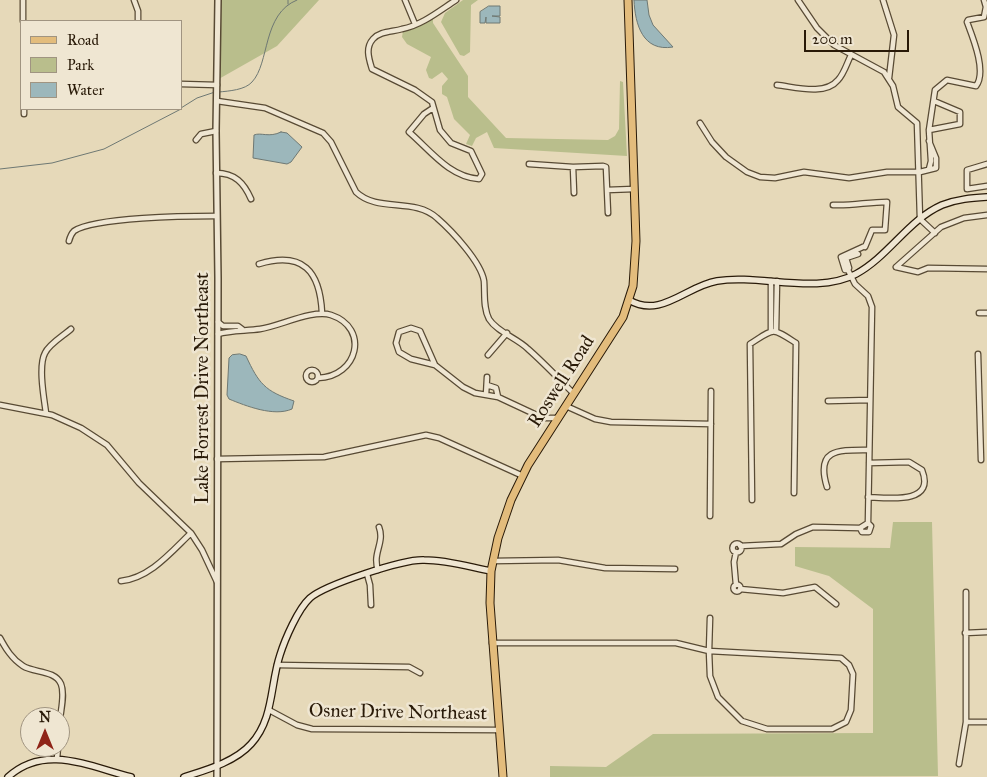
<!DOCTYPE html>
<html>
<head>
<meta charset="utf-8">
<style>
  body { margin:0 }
  #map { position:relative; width:987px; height:777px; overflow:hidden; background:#e6d9b9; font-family:"IM FELL Great Primer",serif }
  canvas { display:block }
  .legend { position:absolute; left:20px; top:20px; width:162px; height:90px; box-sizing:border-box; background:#efe6d2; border:1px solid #a09481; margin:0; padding:6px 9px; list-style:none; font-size:15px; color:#291a08 }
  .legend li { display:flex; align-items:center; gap:10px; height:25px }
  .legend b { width:25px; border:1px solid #a09481 }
  .north { position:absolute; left:20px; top:707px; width:50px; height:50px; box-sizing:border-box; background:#efe6d2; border:1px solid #a09481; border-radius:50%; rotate:0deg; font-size:14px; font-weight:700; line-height:20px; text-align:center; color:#291a08 }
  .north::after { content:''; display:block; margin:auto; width:18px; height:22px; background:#8f2418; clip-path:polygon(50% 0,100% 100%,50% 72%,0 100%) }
  .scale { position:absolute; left:804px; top:30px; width:105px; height:22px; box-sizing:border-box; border:2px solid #291a08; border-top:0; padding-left:6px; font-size:15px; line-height:18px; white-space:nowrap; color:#291a08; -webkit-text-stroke:4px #efe6d2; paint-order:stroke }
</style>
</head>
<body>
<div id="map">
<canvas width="987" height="777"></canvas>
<ul class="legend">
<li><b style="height:6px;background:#e3bc7c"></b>Road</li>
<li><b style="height:14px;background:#b9be8c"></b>Park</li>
<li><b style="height:14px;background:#9cb7bb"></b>Water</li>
</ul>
<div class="north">N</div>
<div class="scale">200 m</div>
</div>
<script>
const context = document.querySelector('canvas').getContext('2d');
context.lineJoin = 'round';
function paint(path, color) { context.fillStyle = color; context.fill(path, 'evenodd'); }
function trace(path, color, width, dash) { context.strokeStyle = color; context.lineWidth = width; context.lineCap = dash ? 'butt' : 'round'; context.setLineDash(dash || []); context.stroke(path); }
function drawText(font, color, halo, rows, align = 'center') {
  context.font = font + ' "IM FELL Great Primer",serif'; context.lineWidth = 5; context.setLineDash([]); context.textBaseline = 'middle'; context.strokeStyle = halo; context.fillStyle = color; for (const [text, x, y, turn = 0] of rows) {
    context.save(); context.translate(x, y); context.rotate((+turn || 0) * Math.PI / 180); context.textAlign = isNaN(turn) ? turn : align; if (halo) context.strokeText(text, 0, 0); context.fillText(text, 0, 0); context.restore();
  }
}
const green = new Path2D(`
  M218,0H319L277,46L217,80Z
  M463,0H478L471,5L470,52L464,56L460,55L441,22L445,13Z
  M433,15V23L468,76V97L506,138L608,140L615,136L619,129L620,81L623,82L627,156L494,148L487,132L476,138L472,146L466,144L470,135L454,119L447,97L442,94V86L448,79L442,72L432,79L429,78L426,70L431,57L407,44L402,37L403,31Z
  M893,522H932L938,776L550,777V766L606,767L653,734L873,733V609L829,576L795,566V547L890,548Z`);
const water = new Path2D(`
  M634,0H647L649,15L653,25L673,47C643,52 635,25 634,0Z
  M489,6H500V16H492L500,17V23H486V17L485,23H480V12Z
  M281,132L287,133L302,147L291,162L287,164L253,158L254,135C261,132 269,138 281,132Z
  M240,354L246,356C259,384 265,391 294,401L292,409C274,417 246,406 229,399L227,395L229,358L232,355Z`);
const stream = new Path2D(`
  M288,4V0
  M219,92C229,91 245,90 252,82C270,63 262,14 297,0
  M181,108L197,98L215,92
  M0,169L52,163L104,149L181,109`);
const minor = new Path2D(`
  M23,0V21
  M134,0L138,11V21
  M405,0L415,24
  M798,0L817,28L834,45L884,72L893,86L898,107L917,123L920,219L935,233
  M883,0L894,35L889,78
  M181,84L217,85
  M777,85C795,87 825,96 838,80C844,74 847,63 851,55
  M217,101L265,108L323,133L331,142L356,192C378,213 414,197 437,218C452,231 481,262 484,281C485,293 483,308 489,319C497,332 517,338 528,349C544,363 559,379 574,394
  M433,108L424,114L409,132C430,150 449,177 479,179L482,174L471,151L451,143L440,130L432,102L415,90L372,69C369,59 365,48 373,39C380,31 392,32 402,29C422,25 439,11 456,0
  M24,109V114
  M700,123L712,142L726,157L747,172L760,177L775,178L804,172L849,178L887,172H920L936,168V158L929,141
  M929,130L960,124V112L934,101
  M196,140L201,134L216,131
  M529,164L573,167L603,166L606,167L607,190L634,189
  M987,164L967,170V189L987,186
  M573,167L574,193
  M929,169L931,161L929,130L935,90L947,80L976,86C987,72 973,38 967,22L968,20L984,17L986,7L984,0
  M216,173C235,173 244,183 251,199
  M607,190L608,213
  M833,205C852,206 868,202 887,202L885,230H872L865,247
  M69,241C70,237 71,234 74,231C95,217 188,216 216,216
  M865,246L841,257L845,270H848L855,284L868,296L872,307L868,523
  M259,264C303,251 320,271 322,313
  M896,267L941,227L964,218L987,215
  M896,267L918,272L928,268L987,269
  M848,270L849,268L846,258L858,254
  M979,313H987
  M218,322L223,326H238L242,329
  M771,331V281
  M776,331L777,281
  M218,334C231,330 246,331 260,329C280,326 313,309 331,315C370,328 358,377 318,378
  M978,354L981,460
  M488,355L507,333
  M435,365L411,359L399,352L396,343L399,332L411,328L420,331L435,365L463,387L475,393L498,397L543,418H558
  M306 376a6 6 0 1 1 12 0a6 6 0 1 1-12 0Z
  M487,385L496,388L498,397
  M486,395L487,377
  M828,401L870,400
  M0,405L52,415L81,428L107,445L139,483L191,533L202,550L217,582
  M566,406L595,419L611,422L711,424
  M46,413C44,398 38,366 45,353C49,344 63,336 71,329
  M217,459L324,457L426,435L439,438L523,476
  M827,487C815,448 839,450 869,450
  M868,497C888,498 936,505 922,470L909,462L869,463
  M752,500L750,344C775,328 771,327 796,343L794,493
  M710,516L711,391
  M860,528L862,532H869L871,526L868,523
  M732.5 548a4.5 4.5 0 1 1 9 0a4.5 4.5 0 1 1-9 0Z
  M740,546L781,544L796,534L813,527L860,528L868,523
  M736,552L734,562L736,585
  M493,561L558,560L605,568L675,569
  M378,570C372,553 385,543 379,527
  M367,574L370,585L371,605
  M121,581C150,578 171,552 191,533
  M733.5 588a3.5 3.5 0 1 1 7 0a3.5 3.5 0 1 1-7 0Z
  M740,589L783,593L815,587L836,604
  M965,633L987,632
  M0,638C6,649 12,659 23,666C34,673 55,670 61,684C65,694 61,709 60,719
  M492,643H676L709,651L710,618
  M709,651L841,658L849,665L853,674L851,710L846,722L832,729H767L742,721L718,697L710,676Z
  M277,665L409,667L420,673
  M269,710L297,725L312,729L499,730
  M966,722H987
  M57,759L58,747
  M959,764L966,722V592`);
const tertiary = new Path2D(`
  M217,777L218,278L216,131L218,0`);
const secondary = new Path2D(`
  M629,300C661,319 686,286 717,281C760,274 817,295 856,274C889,256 908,220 942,205C957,199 972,198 987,197
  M8,777C45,743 90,767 131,777
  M184,777C206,770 235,762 251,744C274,719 270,685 280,655C285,639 298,609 310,598C325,585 403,559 424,560C447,560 470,567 491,571`);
const primary = new Path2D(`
  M503,777L490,603L491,571L498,538L511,500L528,465L623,317L633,286L636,241L628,0`);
const streetNames = [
  ["Roswell Road",562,382,-57],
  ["Lake Forrest Drive Northeast",203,388,-90],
  ["Osner Drive Northeast",398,713,1]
];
paint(green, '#b9be8c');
paint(water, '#9cb7bb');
trace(water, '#6e7873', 1);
trace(stream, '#6e7873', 1);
trace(minor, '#584a34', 7);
trace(tertiary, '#584a34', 8);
trace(secondary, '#291a08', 8);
trace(primary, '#291a08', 9);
trace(minor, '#efe6d2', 4.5);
trace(tertiary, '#efe6d2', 5);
trace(secondary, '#efe6d2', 5.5);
trace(primary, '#e3bc7c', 7);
drawText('19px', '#291a08', '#efe6d2', streetNames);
</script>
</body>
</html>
